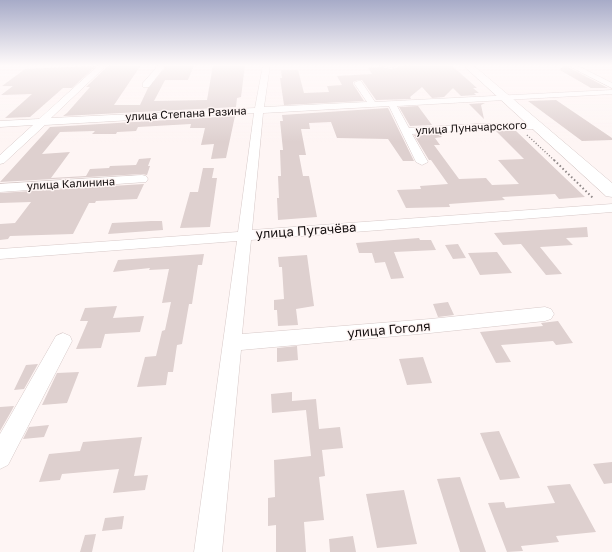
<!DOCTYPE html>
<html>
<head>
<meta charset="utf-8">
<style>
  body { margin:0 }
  canvas { display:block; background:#fef5f4 }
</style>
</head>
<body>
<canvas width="612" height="552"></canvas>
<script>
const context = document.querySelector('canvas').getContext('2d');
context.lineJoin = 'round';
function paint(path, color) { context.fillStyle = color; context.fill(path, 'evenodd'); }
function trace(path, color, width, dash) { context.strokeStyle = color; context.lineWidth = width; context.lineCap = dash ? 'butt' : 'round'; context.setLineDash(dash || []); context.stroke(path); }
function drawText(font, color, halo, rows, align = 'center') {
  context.font = font + ' "Golos Text",sans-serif'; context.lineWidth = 3; context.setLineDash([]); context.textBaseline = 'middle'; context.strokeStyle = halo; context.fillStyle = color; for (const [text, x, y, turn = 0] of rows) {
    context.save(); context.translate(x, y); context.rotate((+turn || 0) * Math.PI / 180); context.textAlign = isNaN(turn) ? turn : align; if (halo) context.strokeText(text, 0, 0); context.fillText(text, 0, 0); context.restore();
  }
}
const building = new Path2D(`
  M114,65H141L114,105H140L148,88L167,65H194L188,80H165L154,101L207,100L213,65H245L241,97L237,98L236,107L63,116L67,113L90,87H86L108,66Z
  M417,65H451L477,88H473L479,93H474L476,95L461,96L453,88L444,97L432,98L422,87L410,97L411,99L376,100L362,80H358L353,82V84L364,101L284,105L280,78H282L281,70H298L304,93L329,92L327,86L342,85L337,76L372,74L368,68L381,67L392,69L401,66Z
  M563,65H566V66L608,88H591L560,70Z
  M96,66L72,88H63L30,117L5,118L32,94L1,95L13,86H2L25,69Z
  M556,100L612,138V140L582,141L528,101Z
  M484,103H485L481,105L484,119L469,104Z
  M418,106L432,125L410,126L399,107Z
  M388,108L414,161H403L388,139L337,138L331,122L309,123L310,129H301L306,155H299L303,176H309L317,217L278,220L277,198H279L278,176H281L280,150H283L280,121H283L282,115Z
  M235,116L226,158L211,159L214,144L201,145L205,128H190L191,124L138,127L136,131L117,132L116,134H92L95,131L60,132L42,154L70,152L51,178L86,176L90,169L109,168L110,166L136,165L139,159L151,158L148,166H150L147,175L142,174L0,182L50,127Z
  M496,131H516L585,197L559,199L555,194L502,197L505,200L449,204L450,207L406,208L397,190L421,189L420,186L448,184L431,160H429L414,135L439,134L442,137L435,138L440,145H434L459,179L486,178L492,185L519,184L498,160L524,159Z
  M203,168H214L212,178H217L210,227L180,228L190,192H198Z
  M144,184L137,199L96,201L95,203H89L73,234L10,236L8,239L0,240V224L15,223L31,202L0,203V193Z
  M151,221H162L163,230L108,234L112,223Z
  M587,227L588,237L566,238L573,245L540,247L562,274L546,275L521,244L503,245L494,233Z
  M419,238L420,240H431L436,250L394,252L404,278L391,279L385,262L375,263L372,253H359L356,243Z
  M458,244L466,258L453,259L445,245Z
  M497,252L512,273L480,275L468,253Z
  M204,254L202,265H198L192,304H189L182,344L177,345L173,372H168L166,385L137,387L145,357L156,356L162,331L165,330L171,302L162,303L169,269L149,270L150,268L113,272L118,260Z
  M307,255L314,306L296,309L298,325L278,326L277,310H274V300L284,299L282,267H279L278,257Z
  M448,302L454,315L438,317L433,304Z
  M117,306L113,318L144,316L140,332L105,334L101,348L76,349L88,321H80L85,308Z
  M558,321L573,343L556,345L553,341L501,345L511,362L496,363L480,332L543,326L541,323Z
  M297,346L298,360L277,362V348Z
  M423,357L432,383L407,385L399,359Z
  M38,364L24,389L14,390L26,365Z
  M79,372L67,403L42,405L57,373Z
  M292,392V401L316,399L319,429L340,427L343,448L322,450L325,476L319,477L324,520L304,522L306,552H276V525L268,526V498L275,497L274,460L311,456L306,410L272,413L271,394Z
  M14,406L12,410L0,431V407Z
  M49,425L44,437L23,439L29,427Z
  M499,431L520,478L500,480L480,433Z
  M142,437L134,476L148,475L145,490L113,493L119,469L62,474L60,480L39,482L49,454L80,451L83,442Z
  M612,462V483L604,484L593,464Z
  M460,477L471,509L486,552H460L437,479Z
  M570,484L596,532L556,536L559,542L521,546L523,551L507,552L488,503L504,502L506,508L555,503L547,486Z
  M404,490L417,544L377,548L366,494Z
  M124,516L122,529L102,531L105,518Z
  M96,534L92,552H80L85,535Z
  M353,536L356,552H330L329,539Z`);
const pathFar1 = new Path2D(`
  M527,135L555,161`);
const path = new Path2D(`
  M554,160L594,199`);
const minor = new Path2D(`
  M99,65H107L51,118L255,108L263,65H270L264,107L367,102L354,83L358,81H361L375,102L612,90V94L397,106L409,128L477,124L536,123L541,126L536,129L477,130L412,134L428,162L422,165L416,162L389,106L263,113L252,230L612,204V212L251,240L242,334L430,319L545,307L551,309L554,314L551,319L545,321L430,333L241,350L222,552H194L237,241L0,259V249L238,232L254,113L45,125L4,163L0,164V155L33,125L0,127V121L39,119Z
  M159,65H166L149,87H143V83Z
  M380,65H398C394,68 384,68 380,65Z
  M567,65H576L612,83V88Z
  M142,175L146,176L148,179L146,182L0,192V184Z
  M63,333L70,336L72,341L8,465L0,469V434L56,336Z`);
const secondary = new Path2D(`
  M463,65H473L612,183V197L606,196Z`);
const farStreetnames = [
  ["улица Степана Разина",186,114,-3],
  ["улица Луначарского",471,128,-3],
  ["улица Калинина",71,184,-3]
];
const streetNames = [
  ["улица Пугачёва",306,231,-4],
  ["улица Гоголя",389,330,-5]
];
paint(building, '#ded0cf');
trace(minor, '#d7c9c8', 1);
trace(secondary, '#d7c9c8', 1);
trace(pathFar1, '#8d8686', 1.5, [1, 2]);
trace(path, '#8d8686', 2, [1.5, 2.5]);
paint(minor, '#fff');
paint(secondary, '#fff');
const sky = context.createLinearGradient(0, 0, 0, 142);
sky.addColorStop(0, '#a7abc8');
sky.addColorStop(0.46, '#fffafa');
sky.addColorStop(1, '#fffafa00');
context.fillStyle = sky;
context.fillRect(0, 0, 612, 142);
drawText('11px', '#161111', '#fef5f4', farStreetnames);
drawText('13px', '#161111', '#fef5f4', streetNames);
</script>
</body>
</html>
